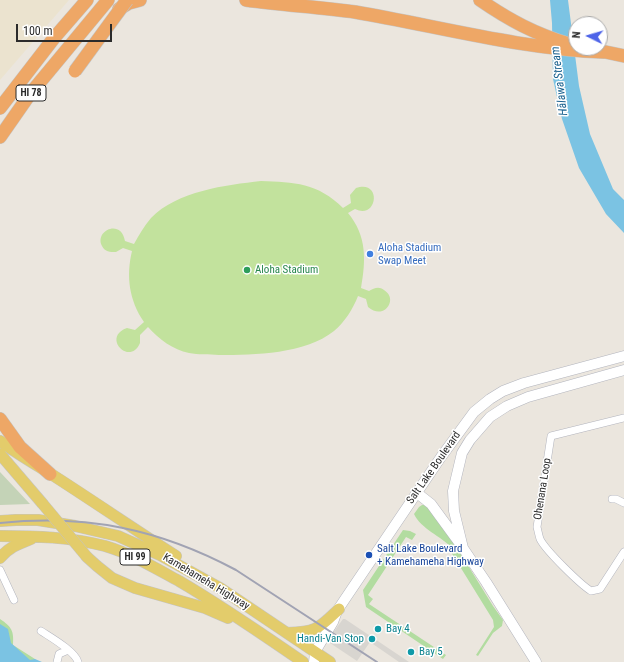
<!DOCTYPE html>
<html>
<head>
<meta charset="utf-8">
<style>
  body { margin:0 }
  #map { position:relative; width:624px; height:662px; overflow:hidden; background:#ebe6de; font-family:"Roboto Condensed",sans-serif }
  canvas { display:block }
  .north { position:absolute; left:568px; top:16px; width:40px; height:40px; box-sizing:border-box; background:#fff; border:1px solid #aaa; border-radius:50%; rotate:275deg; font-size:11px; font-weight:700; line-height:16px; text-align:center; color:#2b2b2b }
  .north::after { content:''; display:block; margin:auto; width:14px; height:18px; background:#4e64e8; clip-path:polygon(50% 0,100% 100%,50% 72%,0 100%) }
  .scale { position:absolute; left:16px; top:24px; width:96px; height:18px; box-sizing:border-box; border:2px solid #2b2b2b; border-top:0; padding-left:5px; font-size:12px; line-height:14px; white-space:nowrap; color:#2b2b2b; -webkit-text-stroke:3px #fff; paint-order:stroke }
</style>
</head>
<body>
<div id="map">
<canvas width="624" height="662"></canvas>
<div class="north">N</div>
<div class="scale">100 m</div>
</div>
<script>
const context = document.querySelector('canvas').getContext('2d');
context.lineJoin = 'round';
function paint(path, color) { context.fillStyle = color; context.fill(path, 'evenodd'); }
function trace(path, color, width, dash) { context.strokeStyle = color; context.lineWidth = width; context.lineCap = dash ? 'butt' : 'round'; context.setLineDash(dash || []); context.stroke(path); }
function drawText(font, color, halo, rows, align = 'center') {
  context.font = font + ' "Roboto Condensed",sans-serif'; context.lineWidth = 3; context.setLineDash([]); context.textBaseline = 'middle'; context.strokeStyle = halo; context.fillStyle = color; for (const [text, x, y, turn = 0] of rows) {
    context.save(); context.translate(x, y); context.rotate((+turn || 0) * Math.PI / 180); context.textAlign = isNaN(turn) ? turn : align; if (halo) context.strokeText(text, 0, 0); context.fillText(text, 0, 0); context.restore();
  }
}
const education = new Path2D(`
  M0,0H69L0,80Z`);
const green = new Path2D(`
  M422,505H428L451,538L493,606L503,620L502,626L493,633L478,656L476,655L494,627L493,620L451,552L452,548C441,536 421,529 414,514L419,507Z
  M403,530L410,531L416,534L412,540L406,537L368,595L373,599L369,604L446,655L443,659L366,607L363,590Z
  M0,619C12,627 14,631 13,645L35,659L36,662H19L0,644Z`);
const cemetery = new Path2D(`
  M0,472L30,504L0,505Z`);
const pitch = new Path2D(`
  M261,181C294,182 318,183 343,208L351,203L350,195L356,188C382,179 378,220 355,209L348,213C367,236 366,260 361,288L369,291C374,288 379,286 384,290C399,299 384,321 368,307L366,299L358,296C353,309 344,323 334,331C305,354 255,355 219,355C209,354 198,355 189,353C173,350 159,339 148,327L140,335V343C130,367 101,337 127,328L135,330L144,322C129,300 126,276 132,251L123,248L116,252C110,252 105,252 102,246C94,231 121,218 125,241L134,244C139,235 144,226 151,218C177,191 226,185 261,181Z`);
const plaza = new Path2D(`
  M343,619H345L409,662H399L370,642L357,661L327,641Z`);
const water = new Path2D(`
  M550,0H568L579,86L590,134L613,189L624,200V233L606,214L579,168L562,119L553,79L552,23Z
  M0,624L8,629L11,643L30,660L35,659L42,662H0Z`);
const street = new Path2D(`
  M624,418L551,436L537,527C538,531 539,536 540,539C546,551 580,584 591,591L600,589L624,552
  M612,499H616L624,503
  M0,570L14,600
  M41,631C50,637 75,651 78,662
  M57,662L59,654L68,650`);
const secondary = new Path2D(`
  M417,493L431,504L458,541
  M314,662L315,652L333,622L337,611L345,599L441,457L474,412L490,399L503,391L524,383L624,356
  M536,662L486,582L463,548L454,511L453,491L462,453L470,440L490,417L507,406L528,397L624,370`);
const primary = new Path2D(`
  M0,441C16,453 33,463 51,474C93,501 134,529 176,556
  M0,454L42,503
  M0,521L16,520H38L75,526L118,536L160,555L220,588L330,662
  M0,536C36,536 70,537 105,546C132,554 155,568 179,581C222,606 262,634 303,662
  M87,557L97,566L112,578L135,588L205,608L228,618
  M0,558C9,547 18,544 31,539
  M287,633C317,632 318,629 339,609`);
const highway = new Path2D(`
  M246,0C282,5 319,7 355,12C437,26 521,49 604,52
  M480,0C509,20 535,34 569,44
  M119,9L129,3L140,0
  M596,50L624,56
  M0,108L54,38L87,0
  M0,137L30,94L108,0
  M0,419L20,447L50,474`);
const rail = new Path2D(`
  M0,523C87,514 159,529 236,570L377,662`);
const primaryBridge = new Path2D(`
  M42,503L87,557`);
const highwayBridge = new Path2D(`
  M75,71L127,0`);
const markers = [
  [370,254,4,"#3f7fe0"],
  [247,270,4,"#2e9e5b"],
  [369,555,4,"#1a4fb4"],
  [378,629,4,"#0f9aa8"],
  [372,639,4,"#0f9aa8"],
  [411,652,4,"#0f9aa8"]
];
const shields = [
  [31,93,30],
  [135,557,30]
];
const shieldNames = [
  ["HI 78",31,93],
  ["HI 99",135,557]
];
const shopNames = [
  ["Aloha Stadium",378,248],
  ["Swap Meet",378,261]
];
const leisureNames = [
  ["Aloha Stadium",255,270]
];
const streetNames = [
  ["Salt Lake Boulevard",434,468,-55],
  ["Ohenana Loop",543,489,-81],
  ["Kamehameha Highway",206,582,31]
];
const transitNames = [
  ["Salt Lake Boulevard",377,549],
  ["+ Kamehameha Highway",377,562]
];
const cultureNames = [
  ["Bay 4",386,629],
  ["Handi-Van Stop",364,639,"right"],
  ["Bay 5",419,652]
];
const waterNames = [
  ["Hālawa Stream",560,81,-97]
];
paint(education, '#ebe3cf');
paint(green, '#b2dca0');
paint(cemetery, '#c4d3b7');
paint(pitch, '#c2e29d');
paint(plaza, '#d8d5d0');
paint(water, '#7bc3e3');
trace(street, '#b2b4bd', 8);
trace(secondary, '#b2b4bd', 11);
trace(primary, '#c4c4c4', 12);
trace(highway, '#c4c4c4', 14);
trace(street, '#fff', 7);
trace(secondary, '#fff', 10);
trace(primary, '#e3cc6b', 11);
trace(highway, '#eea766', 13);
trace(rail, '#a1a3b3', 2);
trace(primaryBridge, '#c4c4c4', 12, []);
trace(highwayBridge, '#c4c4c4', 14, []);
trace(primaryBridge, '#e3cc6b', 11);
trace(highwayBridge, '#eea766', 13);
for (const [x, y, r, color] of markers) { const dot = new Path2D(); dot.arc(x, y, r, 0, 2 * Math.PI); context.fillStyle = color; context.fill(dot); trace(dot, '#fff', 1.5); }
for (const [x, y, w] of shields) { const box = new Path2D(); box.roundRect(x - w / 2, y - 8, w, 16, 3); context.fillStyle = '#fff'; context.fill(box); trace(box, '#2b2b2b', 1); }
drawText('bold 10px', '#2b2b2b', null, shieldNames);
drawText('11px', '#366cbe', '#fff', shopNames, 'left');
drawText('11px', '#27864d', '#fff', leisureNames, 'left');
drawText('11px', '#2b2b2b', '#fff', streetNames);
drawText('11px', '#164399', '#fff', transitNames, 'left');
drawText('11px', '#0d838f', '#fff', cultureNames, 'left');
drawText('italic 12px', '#1b628f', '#fff', waterNames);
</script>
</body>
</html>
